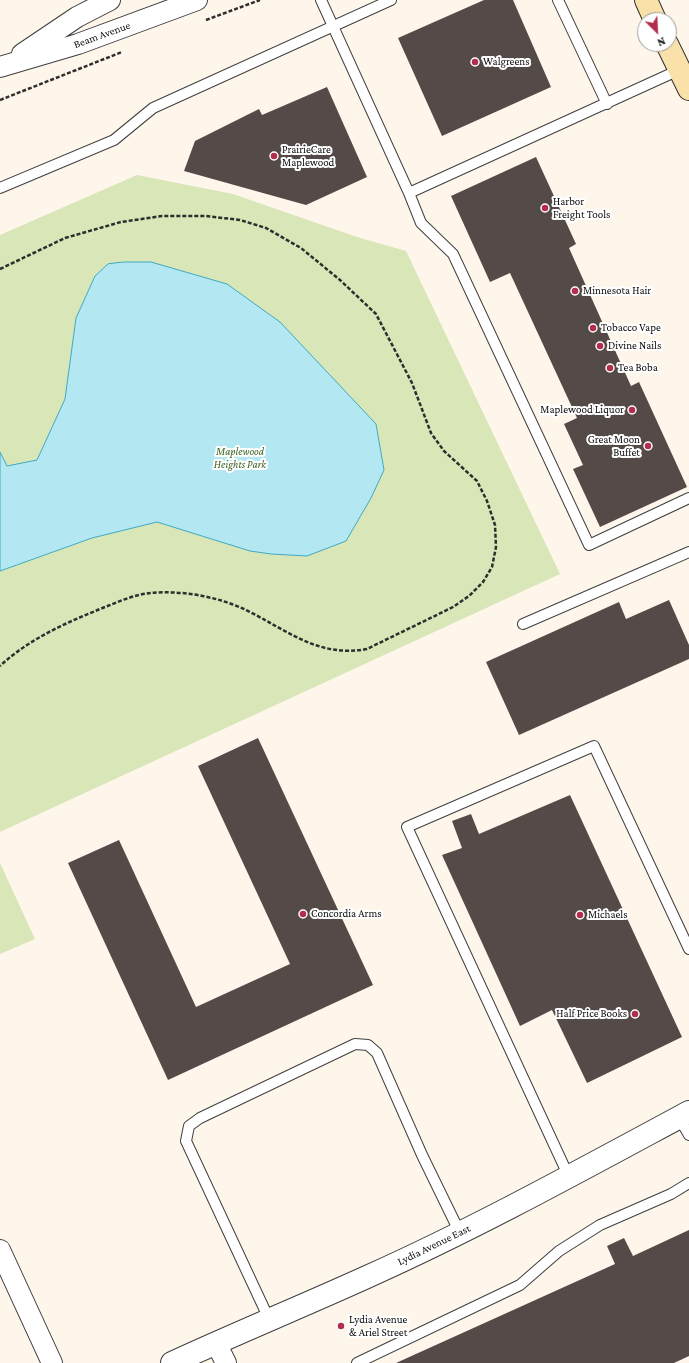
<!DOCTYPE html>
<html>
<head>
<meta charset="utf-8">
<style>
  body { margin:0 }
  #map { position:relative; width:689px; height:1363px; overflow:hidden; background:#fef6eb; font-family:"Crimson Pro",serif }
  canvas { display:block }
  .north { position:absolute; left:637px; top:12px; width:40px; height:40px; box-sizing:border-box; background:#fff; border:1px solid #9e9e9e; border-radius:50%; rotate:156deg; font-size:11px; font-weight:700; line-height:16px; text-align:center; color:#0c0c0c }
  .north::after { content:''; display:block; margin:auto; width:14px; height:18px; background:#b22d4e; clip-path:polygon(50% 0,100% 100%,50% 72%,0 100%) }
</style>
</head>
<body>
<div id="map">
<canvas width="689" height="1363"></canvas>
<div class="north">N</div>
</div>
<script>
const context = document.querySelector('canvas').getContext('2d');
context.lineJoin = 'round';
function paint(path, color) { context.fillStyle = color; context.fill(path, 'evenodd'); }
function trace(path, color, width, dash) { context.strokeStyle = color; context.lineWidth = width; context.lineCap = dash ? 'butt' : 'round'; context.setLineDash(dash || []); context.stroke(path); }
function drawText(font, color, halo, rows, align = 'center') {
  context.font = font + ' "Crimson Pro",serif'; context.lineWidth = 4; context.setLineDash([]); context.textBaseline = 'middle'; context.strokeStyle = halo; context.fillStyle = color; for (const [text, x, y, turn = 0] of rows) {
    context.save(); context.translate(x, y); context.rotate((+turn || 0) * Math.PI / 180); context.textAlign = isNaN(turn) ? turn : align; if (halo) context.strokeText(text, 0, 0); context.fillText(text, 0, 0); context.restore();
  }
}
const green = new Path2D(`
  M137,175L233,194L357,237L406,251L560,574L0,832V235Z
  M0,863L35,939L0,954Z`);
const water = new Path2D(`
  M124,262H151L227,284L280,322L376,424L384,470L371,498L346,541L307,556L271,554L250,551L157,522L92,538L0,571V452L7,466L37,460L65,399L76,318L95,276L108,264Z`);
const building = new Path2D(`
  M484,0H513L551,87L442,136L398,38Z
  M327,87L367,177L306,205L184,171L195,141L259,109L262,115Z
  M536,157L576,244L569,248L631,386L639,382L687,487L600,527L573,469L583,465L564,424L577,418L510,273L490,282L451,196Z
  M669,600L689,645V659L519,735L486,662L619,602L626,619Z
  M258,738L373,985L168,1080L68,863L119,840L196,1007L290,964L198,766Z
  M570,795L682,1037L587,1083L552,1010L520,1026L442,855L462,848L452,821L471,814L479,834Z
  M689,1230V1356L674,1363H396L615,1264L607,1246L624,1238L633,1256Z`);
const path = new Path2D(`
  M206,20L260,0
  M0,100L122,52
  M0,269L65,238L121,222L162,216H206L240,220L266,228L301,248L340,280L376,314L412,383L431,433L444,451L477,481L487,501L495,525L496,547L492,567L483,582L469,596L453,607L367,649C318,658 287,630 246,610C219,597 182,590 151,593C136,594 120,601 105,607C68,622 30,638 0,666`);
const service = new Path2D(`
  M321,0L409,193L679,70
  M558,0L607,104
  M0,188L114,140L153,108L391,0
  M409,193L421,223L453,254L589,545L689,498
  M523,624L689,552
  M679,1118L689,1135
  M569,1177L407,827L594,746L689,949
  M269,1319L186,1141L189,1126L200,1118L355,1044L368,1045L377,1053L422,1155L460,1233
  M357,1363L520,1285L559,1251L600,1225L671,1194L689,1183`);
const minor = new Path2D(`
  M22,54L77,17L110,0
  M0,67L78,44L197,0
  M0,1250L52,1363
  M216,1343L226,1363`);
const tertiary = new Path2D(`
  M172,1363C237,1333 303,1306 369,1276C478,1227 583,1169 689,1112`);
const secondary = new Path2D(`
  M646,0L655,20
  M667,44L689,89`);
const markers = [
  [475,62,4,"#b22d4e"],
  [274,156,4,"#b22d4e"],
  [545,208,4,"#b22d4e"],
  [575,291,4,"#b22d4e"],
  [593,328,4,"#b22d4e"],
  [600,346,4,"#b22d4e"],
  [610,368,4,"#b22d4e"],
  [632,410,4,"#b22d4e"],
  [648,446,4,"#b22d4e"],
  [303,914,4,"#b22d4e"],
  [580,915,4,"#b22d4e"],
  [635,1014,4,"#b22d4e"],
  [341,1326,4,"#b22d4e"]
];
const streetNames = [
  ["Beam Avenue",102,35,-20],
  ["Lydia Avenue East",434,1245,-26]
];
const poiNames = [
  ["Walgreens",483,62],
  ["PrairieCare",282,150],
  ["Maplewood",282,163],
  ["Harbor",553,202],
  ["Freight Tools",553,215],
  ["Minnesota Hair",583,291],
  ["Tobacco Vape",601,328],
  ["Divine Nails",608,346],
  ["Tea Boba",618,368],
  ["Maplewood Liquor",624,410,"right"],
  ["Great Moon",640,440,"right"],
  ["Buffet",640,453,"right"],
  ["Concordia Arms",311,914],
  ["Michaels",588,915],
  ["Half Price Books",627,1014,"right"],
  ["Lydia Avenue",349,1320],
  ["& Ariel Street",349,1333]
];
const parkNames = [
  ["Maplewood",240,452],
  ["Heights Park",240,465]
];
paint(green, '#d9e6b8');
paint(water, '#b3e7f2');
trace(water, '#3faac4', 1);
paint(building, '#544b49');
trace(service, '#3f3f3f', 12);
trace(minor, '#3f3f3f', 22);
trace(tertiary, '#3f3f3f', 24);
trace(secondary, '#2e2e2e', 24);
trace(path, '#2e2e2e', 2.5, [4, 2]);
trace(service, '#fff', 10);
trace(minor, '#fff', 20);
trace(tertiary, '#fff', 22);
trace(secondary, '#fae1aa', 22);
for (const [x, y, r, color] of markers) { const dot = new Path2D(); dot.arc(x, y, r, 0, 2 * Math.PI); context.fillStyle = color; context.fill(dot); trace(dot, '#fff', 1.5); }
drawText('11px', '#0c0c0c', '#fff', streetNames);
drawText('11px', '#0c0c0c', '#fff', poiNames, 'left');
drawText('italic 11px', '#3a5f21', '#fff', parkNames);
</script>
</body>
</html>
